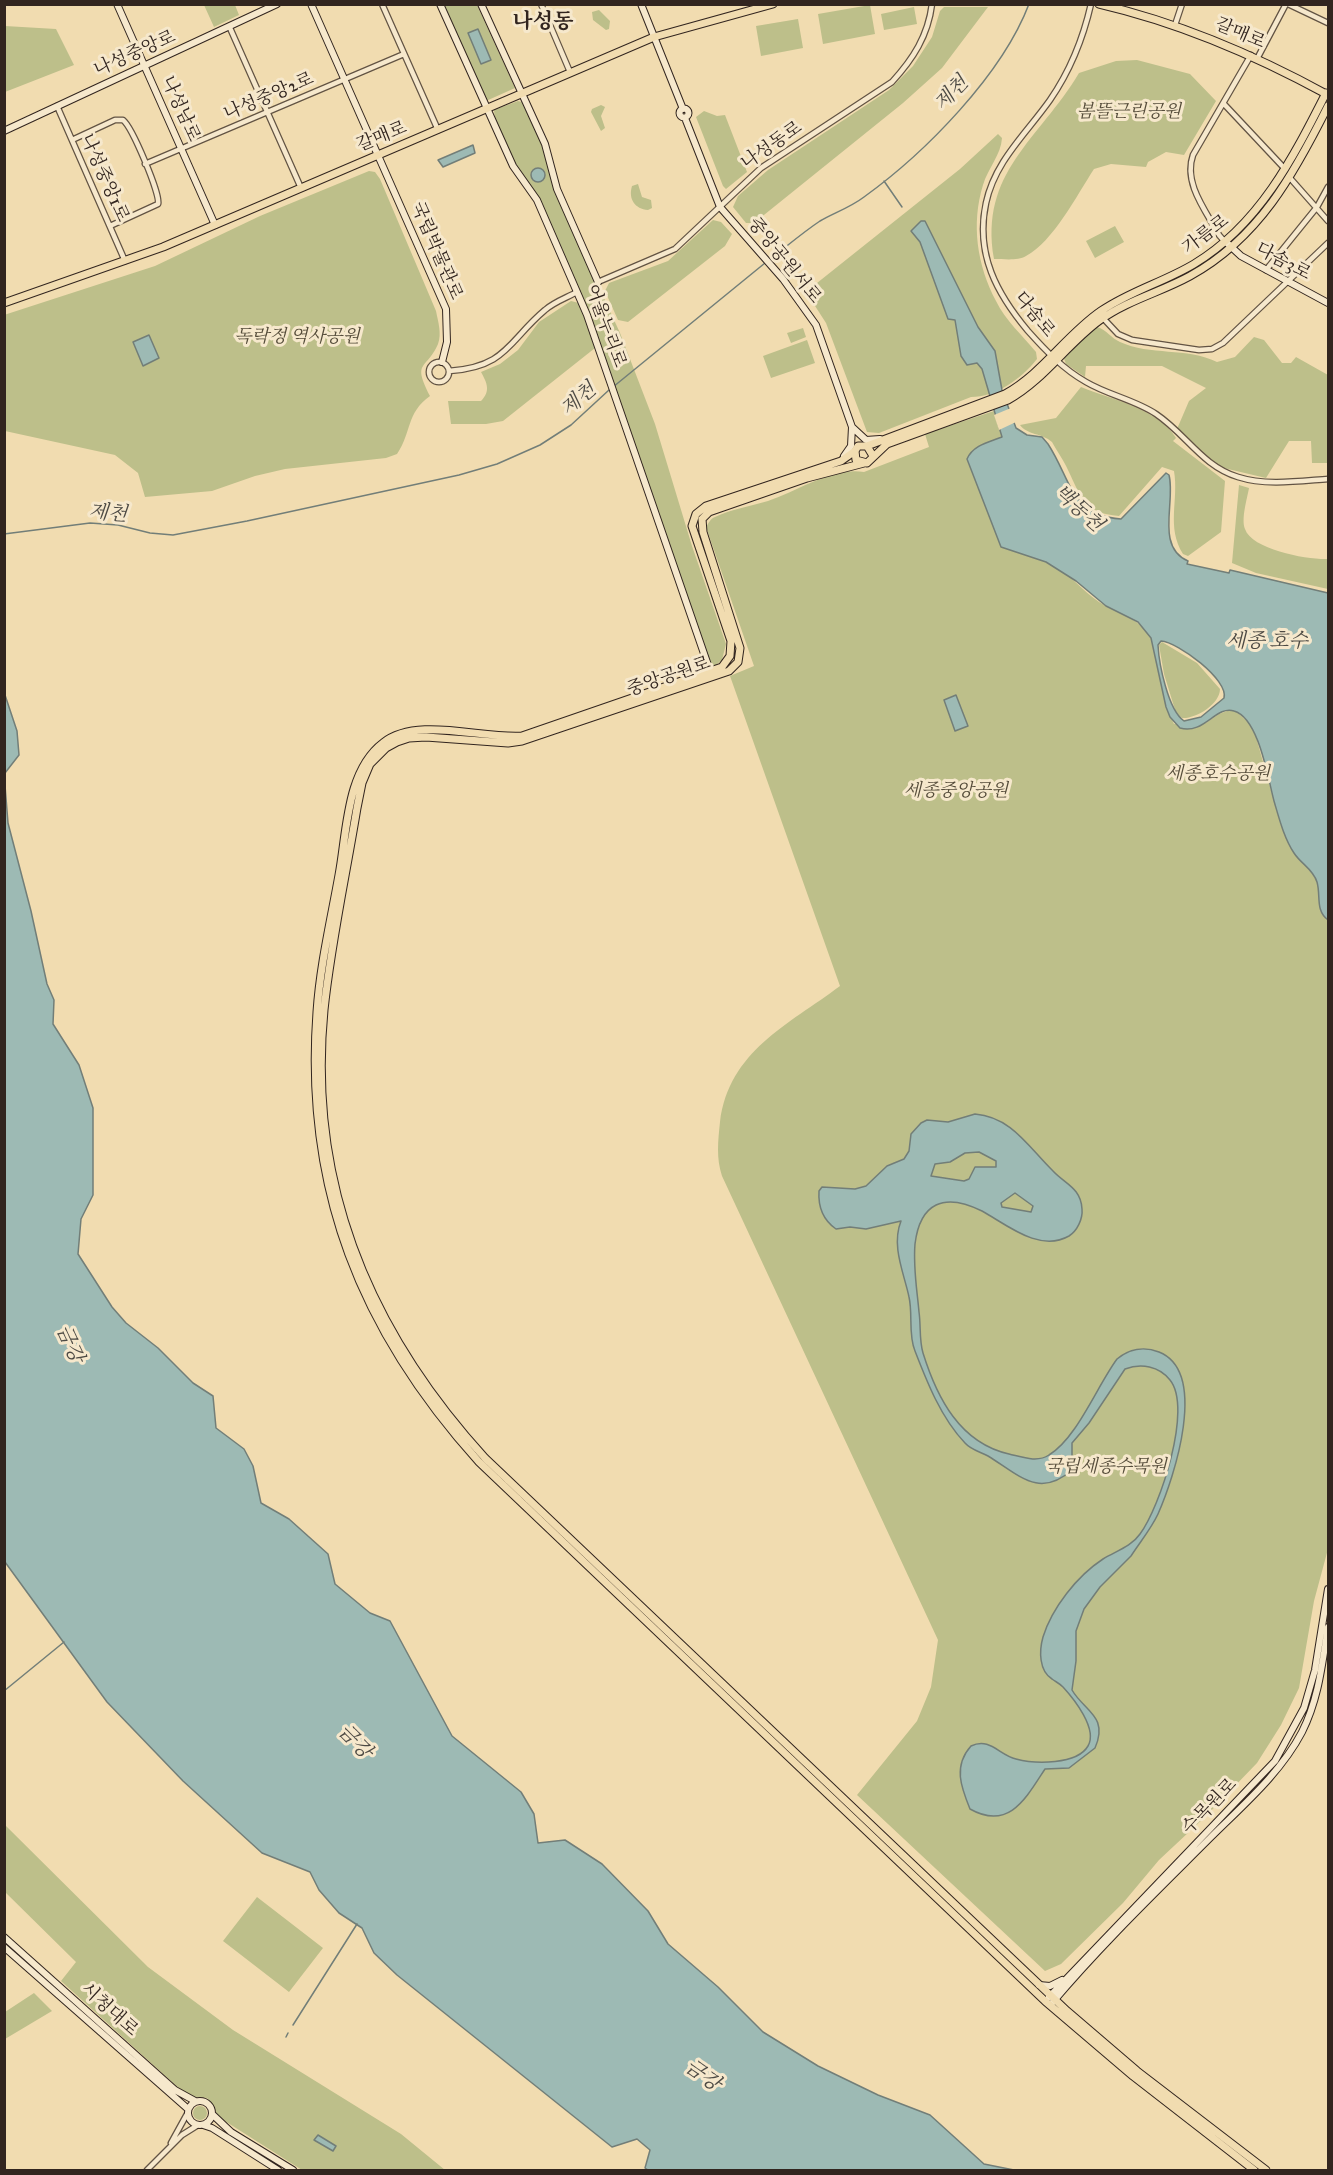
<!DOCTYPE html>
<html>
<head>
<meta charset="utf-8">
<style>
  body { margin:0 }
  #map { position:relative; width:1333px; height:2175px; overflow:hidden; background:#f1dcb0; font-family:"IM FELL Great Primer",serif }
  canvas { display:block }
  .frame { position:absolute; inset:0; border:6px solid #32251f; pointer-events:none }
</style>
</head>
<body>
<div id="map">
<canvas width="1333" height="2175"></canvas>
<div class="frame"></div>
</div>
<script>
const context = document.querySelector('canvas').getContext('2d');
context.lineJoin = 'round';
function paint(path, color) { context.fillStyle = color; context.fill(path, 'evenodd'); }
function trace(path, color, width, dash) { context.strokeStyle = color; context.lineWidth = width; context.lineCap = dash ? 'butt' : 'round'; context.setLineDash(dash || []); context.stroke(path); }
function drawText(font, color, halo, rows, align = 'center') {
  context.font = font + ' "IM FELL Great Primer","Noto Serif KR",serif'; context.lineWidth = 6; context.setLineDash([]); context.textBaseline = 'middle'; context.strokeStyle = halo; context.fillStyle = color; for (const [text, x, y, turn = 0] of rows) {
    context.save(); context.translate(x, y); context.rotate((+turn || 0) * Math.PI / 180); context.textAlign = isNaN(turn) ? turn : align; if (halo) context.strokeText(text, 0, 0); context.fillText(text, 0, 0); context.restore();
  }
}
const green = new Path2D(`
  M204,5H235L239,15L214,27Z
  M442,5H477L515,88L486,101Z
  M870,5L875,34L823,44L818,14Z
  M914,7L917,24L884,30L881,14Z
  M944,7H988L942,68L903,103L754,223H746L733,207L738,196L768,170L889,90L913,66L932,37L940,11Z
  M599,10L610,21L609,29L606,30L593,20L592,12Z
  M798,19L803,48L761,56L756,26Z
  M5,26L56,29L74,65L5,92Z
  M1137,60L1190,74L1216,101L1184,155L1166,152L1148,162L1146,167L1111,164L1094,169C1077,195 1053,242 1026,256C1018,261 1004,259 994,259C979,172 1039,140 1079,73L1116,61Z
  M518,101L522,102L544,149L557,195L620,333L655,424L692,546L726,644L722,660L712,668L600,344L538,197L516,167L495,120L494,110Z
  M601,105L605,107L601,116L605,128L601,131L591,112L592,109Z
  M704,111L717,116L725,115L747,172L726,189L723,186L696,117Z
  M998,134L1002,138C1001,155 988,168 983,185C971,224 977,265 996,301C1005,320 1023,336 1036,352L1037,359C1021,379 996,397 971,397L879,433L867,432L826,323L808,295L812,287L960,169Z
  M369,171L375,172L380,179L436,311C438,321 442,334 438,344C426,371 412,360 430,396C406,413 412,432 397,454L386,458L285,469L255,476L212,491L145,497L138,473L115,455L5,431L4,315L155,266L260,216Z
  M638,184L642,197L651,200L652,208L648,210C635,209 628,199 632,186Z
  M713,220L721,222L732,234L725,246L628,322L618,320L605,291L609,283L668,261Z
  M1115,226L1124,242L1095,258L1086,241Z
  M571,301L579,303L595,348L503,421L486,424H451L448,401H481C491,391 487,383 481,372L500,364L518,350L539,322Z
  M1097,327C1107,330 1111,338 1120,342C1150,356 1187,347 1217,362L1235,357L1254,337L1264,340L1282,363H1291L1296,357L1328,375V463H1312L1311,441H1289L1266,478L1211,465L1177,429L1189,401L1206,388L1162,366H1086L1085,377L1066,364L1063,356Z
  M803,328L806,337L791,343L787,333Z
  M807,340L815,363L771,378L763,356Z
  M1081,387C1110,399 1159,409 1176,438L1173,441L1225,481L1221,532L1188,556L1183,554C1166,527 1179,500 1174,471L1162,467L1119,516C1084,513 1082,499 1068,470C1064,461 1057,451 1052,442C1042,433 1027,435 1020,425L1056,418Z
  M994,411L1002,437L983,444L967,459L1001,546C1019,554 1041,558 1058,568C1075,579 1088,597 1106,606C1124,615 1140,620 1151,638L1166,707L1174,724L1206,723L1219,714L1230,710L1236,711L1250,724L1256,737L1278,815L1294,853L1310,869L1317,882L1328,920V1549L1314,1601L1299,1688L1281,1725L1257,1763L1205,1817L1159,1860L1123,1903L1061,1964L1045,1971L857,1795L917,1721L931,1687L938,1640L722,1176C716,1158 718,1141 720,1122C729,1051 788,1025 840,986L730,676L754,666L706,527C709,523 710,519 715,517C732,509 751,506 768,501C799,491 831,467 864,472L929,447L925,434Z
  M1239,485L1249,488C1247,499 1241,519 1245,529C1252,550 1309,560 1328,559V589L1256,573L1232,563Z
  M1162,642L1197,663L1220,689C1220,704 1196,719 1182,718L1176,713L1164,674L1159,645Z
  M4,1824L148,1967L233,2030L401,2134L445,2170H302L217,2116L214,2106L207,2098L192,2097L183,2092L61,1981L76,1962L5,1892Z
  M257,1897L323,1948L289,1992L223,1941Z
  M34,1993L52,2011L5,2039V2012Z
  M193 2113a7 7 0 1 1 14 0a7 7 0 1 1-14 0Z`);
const water = new Path2D(`
  M478,29L491,60L481,64L468,33Z
  M473,145L475,153L443,167L438,160Z
  M531 175a7 7 0 1 1 14 0a7 7 0 1 1-14 0Z
  M921,221H925L978,327L995,351L1002,390L1016,428L1027,435L1042,437L1048,444C1072,481 1070,515 1121,519L1166,473L1169,475C1176,501 1155,547 1188,561L1187,564L1229,573L1230,570L1328,593V920C1315,910 1321,896 1317,882C1313,869 1301,864 1294,853C1284,838 1279,818 1274,801C1268,779 1259,718 1234,711C1216,705 1204,735 1180,728L1170,717L1166,707L1151,638L1138,622L1106,606L1076,581L1046,562L1001,547L967,459C973,445 989,442 1002,437L982,369L977,363L967,365L961,356L955,320L948,319L920,242L911,231ZM1161,641C1178,642 1229,680 1224,698L1201,717L1184,721C1168,710 1159,664 1158,645Z
  M149,335L159,358L143,366L133,342Z
  M5,695L17,731L19,755L5,773Z
  M956,695L968,726L955,731L944,700Z
  M4,773L8,823L31,911L47,984L54,1000L53,1024L79,1065L93,1108V1195L81,1219L78,1254L112,1307L126,1323L158,1348L193,1383L213,1396L216,1428L244,1449L253,1466L261,1503L289,1519L328,1554L335,1584L370,1613L390,1621L452,1736L521,1792L534,1814L538,1843L565,1840L602,1864L648,1911L668,1944L718,1987L763,2032L818,2066L878,2095L930,2115L984,2164L1014,2170H648L645,2168L650,2150L637,2139L612,2147L397,1975L374,1953L362,1928L339,1913L319,1890L310,1872L262,1853L183,1781L107,1702L5,1562Z
  M975,1114C1012,1117 1029,1148 1053,1171C1065,1184 1081,1188 1082,1209C1083,1219 1077,1231 1069,1236C1039,1253 1006,1224 982,1211C944,1192 920,1203 915,1244C913,1268 917,1289 919,1312C921,1325 919,1340 923,1353C937,1398 960,1443 1009,1454C1022,1457 1037,1463 1049,1455C1077,1438 1097,1386 1117,1359C1129,1349 1144,1346 1159,1352C1209,1372 1174,1478 1158,1514C1151,1529 1140,1542 1131,1556L1100,1587L1084,1609L1076,1631V1661L1072,1690C1084,1711 1109,1716 1095,1748L1069,1768L1045,1769C1026,1798 1009,1831 970,1809C961,1787 953,1766 971,1746C990,1737 999,1755 1016,1759C1035,1764 1077,1765 1088,1746C1098,1729 1074,1699 1063,1687C1059,1683 1056,1682 1052,1679C1039,1671 1039,1651 1043,1637C1052,1608 1077,1576 1103,1559C1116,1551 1131,1547 1140,1534C1160,1507 1193,1408 1170,1380C1159,1366 1141,1363 1125,1369L1089,1423L1072,1443V1470C1039,1499 1019,1475 988,1456C981,1452 971,1450 965,1443C941,1418 927,1382 915,1351C908,1335 913,1314 909,1297C904,1273 891,1246 901,1221L866,1229L850,1227L836,1229C823,1220 818,1207 819,1191L822,1187L855,1189L866,1186L887,1166L904,1159L909,1151L911,1134L921,1123L927,1120L948,1122ZM979,1152L996,1161V1167H975L969,1179L964,1181L931,1176L935,1164L950,1162L965,1153ZM1015,1193L1033,1206L1031,1212L1002,1207L1001,1203Z
  M318,2135L336,2146L333,2151L314,2140Z`);
const pier = new Path2D(`
  M1011,408L1016,422L999,430L994,415Z`);
const stream = new Path2D(`
  M884,181L902,207
  M769,260C786,247 802,233 820,221C834,213 851,207 864,197C925,153 1002,75 1029,4
  M613,387L765,263
  M4,534L90,523L118,525L150,533L173,535L247,521L459,475L497,464L540,445L571,425L609,390
  M4,1691L64,1642
  M293,2025L357,1924
  M286,2037L288,2033`);
const street = new Path2D(`
  M382,4L438,130
  M541,4L570,72
  M1091,4C1083,39 1070,71 1050,100C1026,134 995,161 986,203C975,254 997,294 1028,331C1045,350 1063,369 1086,382C1108,395 1135,400 1156,414C1186,434 1202,466 1238,477C1266,486 1300,481 1328,479
  M1288,4L1328,23
  M1175,25L1182,4
  M230,28L301,188
  M1258,57L1286,4
  M1224,104L1285,169
  M57,106L125,261
  M72,140L115,120H123C132,127 161,195 158,204L110,226
  M145,164L404,54
  M1290,178L1328,221
  M1225,242L1219,235C1206,211 1183,183 1193,155L1251,55
  M1266,270L1317,207L1328,187
  M598,282L675,249L761,168L892,82C913,59 928,36 932,4
  M1103,318L1118,334L1132,340L1199,350L1212,349L1223,343L1328,243
  M429 372a10 10 0 1 1 20 0a10 10 0 1 1-20 0Z
  M449,371C507,367 508,341 545,310C554,302 566,298 577,292
  M171,2143L187,2114
  M147,2170L182,2135L198,2125`);
const secondary = new Path2D(`
  M117,4L215,225
  M311,4L446,309L447,342L442,362
  M440,4L513,166L537,200L587,315L710,671
  M481,4L545,144L557,189L598,282
  M641,4L683,109
  M679.5 113a4.5 4.5 0 1 1 9 0a4.5 4.5 0 1 1-9 0Z
  M685,118L720,207L783,279L816,325L852,427L866,440L880,439
  M4,131L277,4
  M1226,242L1241,256L1328,303
  M844,456L851,446L852,427
  M4,1937L175,2090L195,2101
  M4,1947L188,2109
  M1039,1985L1050,1986L1062,1980
  M1049,1997L1275,1761L1304,1708L1315,1670L1328,1589
  M1052,2003C1101,1945 1156,1892 1210,1838C1242,1806 1280,1774 1302,1732C1319,1698 1322,1664 1328,1627
  M188 2113a12 12 0 1 1 24 0a12 12 0 1 1-24 0Z
  M212,2114L231,2132L293,2170
  M203,2125L212,2128L278,2170`);
const primary = new Path2D(`
  M1099,4C1181,23 1255,55 1328,95
  M4,303L163,247L654,37L773,4
  M867,446L1005,394C1042,374 1066,335 1101,311C1130,291 1164,282 1194,264C1259,225 1293,158 1326,93
  M855,451L841,461L706,506L696,514L692,526L731,641L730,656L722,667L522,736C481,739 417,716 383,743C346,771 347,833 339,875C331,920 320,966 317,1012C304,1189 361,1331 479,1462L1045,2001L1133,2076L1254,2170
  M873,456L867,446H858L855,451L856,460L867,463L887,444L1008,400C1044,380 1067,344 1100,320C1128,300 1161,292 1190,276C1259,238 1294,174 1328,106
  M864,463L807,478L709,512L702,519L703,532L740,648L738,662L729,671L522,741L508,743L426,737L409,738L397,742L386,748L370,764L362,783L357,808C346,875 331,943 324,1010C307,1184 369,1331 485,1458L1067,2011L1137,2071L1266,2170`);
const streetNames = [
  ["갈매로",1240,34,23],
  ["나성중앙로",135,54,-24],
  ["나성중앙2로",269,97,-23],
  ["나성남로",180,109,66],
  ["갈매로",382,137,-22],
  ["나성동로",772,146,-35],
  ["나성중앙1로",104,178,66],
  ["가름로",1206,235,-37],
  ["국립박물관로",436,251,67],
  ["중앙공원서로",784,261,51],
  ["다솜3로",1283,262,28],
  ["다솜로",1034,315,51],
  ["어울누리로",605,326,70],
  ["중앙공원로",669,677,-19],
  ["수목원로",1210,1807,-46],
  ["시청대로",109,2010,42]
];
const parkNames = [
  ["봄뜰근린공원",1129,113],
  ["독락정 역사공원",297,338],
  ["세종호수공원",1218,775],
  ["세종중앙공원",956,792],
  ["국립세종수목원",1106,1468]
];
const waterNames = [
  ["제천",952,94,-46],
  ["제천",579,400,-40],
  ["백동천",1078,509,42],
  ["제천",108,514,5],
  ["세종 호수",1267,642],
  ["금강",69,1344,66],
  ["금강",354,1742,46],
  ["금강",702,2076,36]
];
const quarterNames = [
  ["나성동",543,23]
];
paint(green, '#bdbf8a');
paint(water, '#9dbab4');
trace(water, '#727e78', 1.5);
paint(pier, '#f1dcb0');
trace(stream, '#727e78', 1.5);
trace(street, '#625343', 7);
trace(secondary, '#32251f', 8);
trace(primary, '#32251f', 9);
trace(street, '#f6e8cc', 4.5);
trace(secondary, '#f6e8cc', 6);
trace(primary, '#f1dcb0', 7);
drawText('18px', '#32251f', '#f6e8cc', streetNames);
drawText('italic 18px', '#554c3a', '#f6e8cc', parkNames);
drawText('italic 20px', '#4d4a44', '#f6e8cc', waterNames);
drawText('bold 21px', '#32251f', '#f6e8cc', quarterNames);
</script>
</body>
</html>
